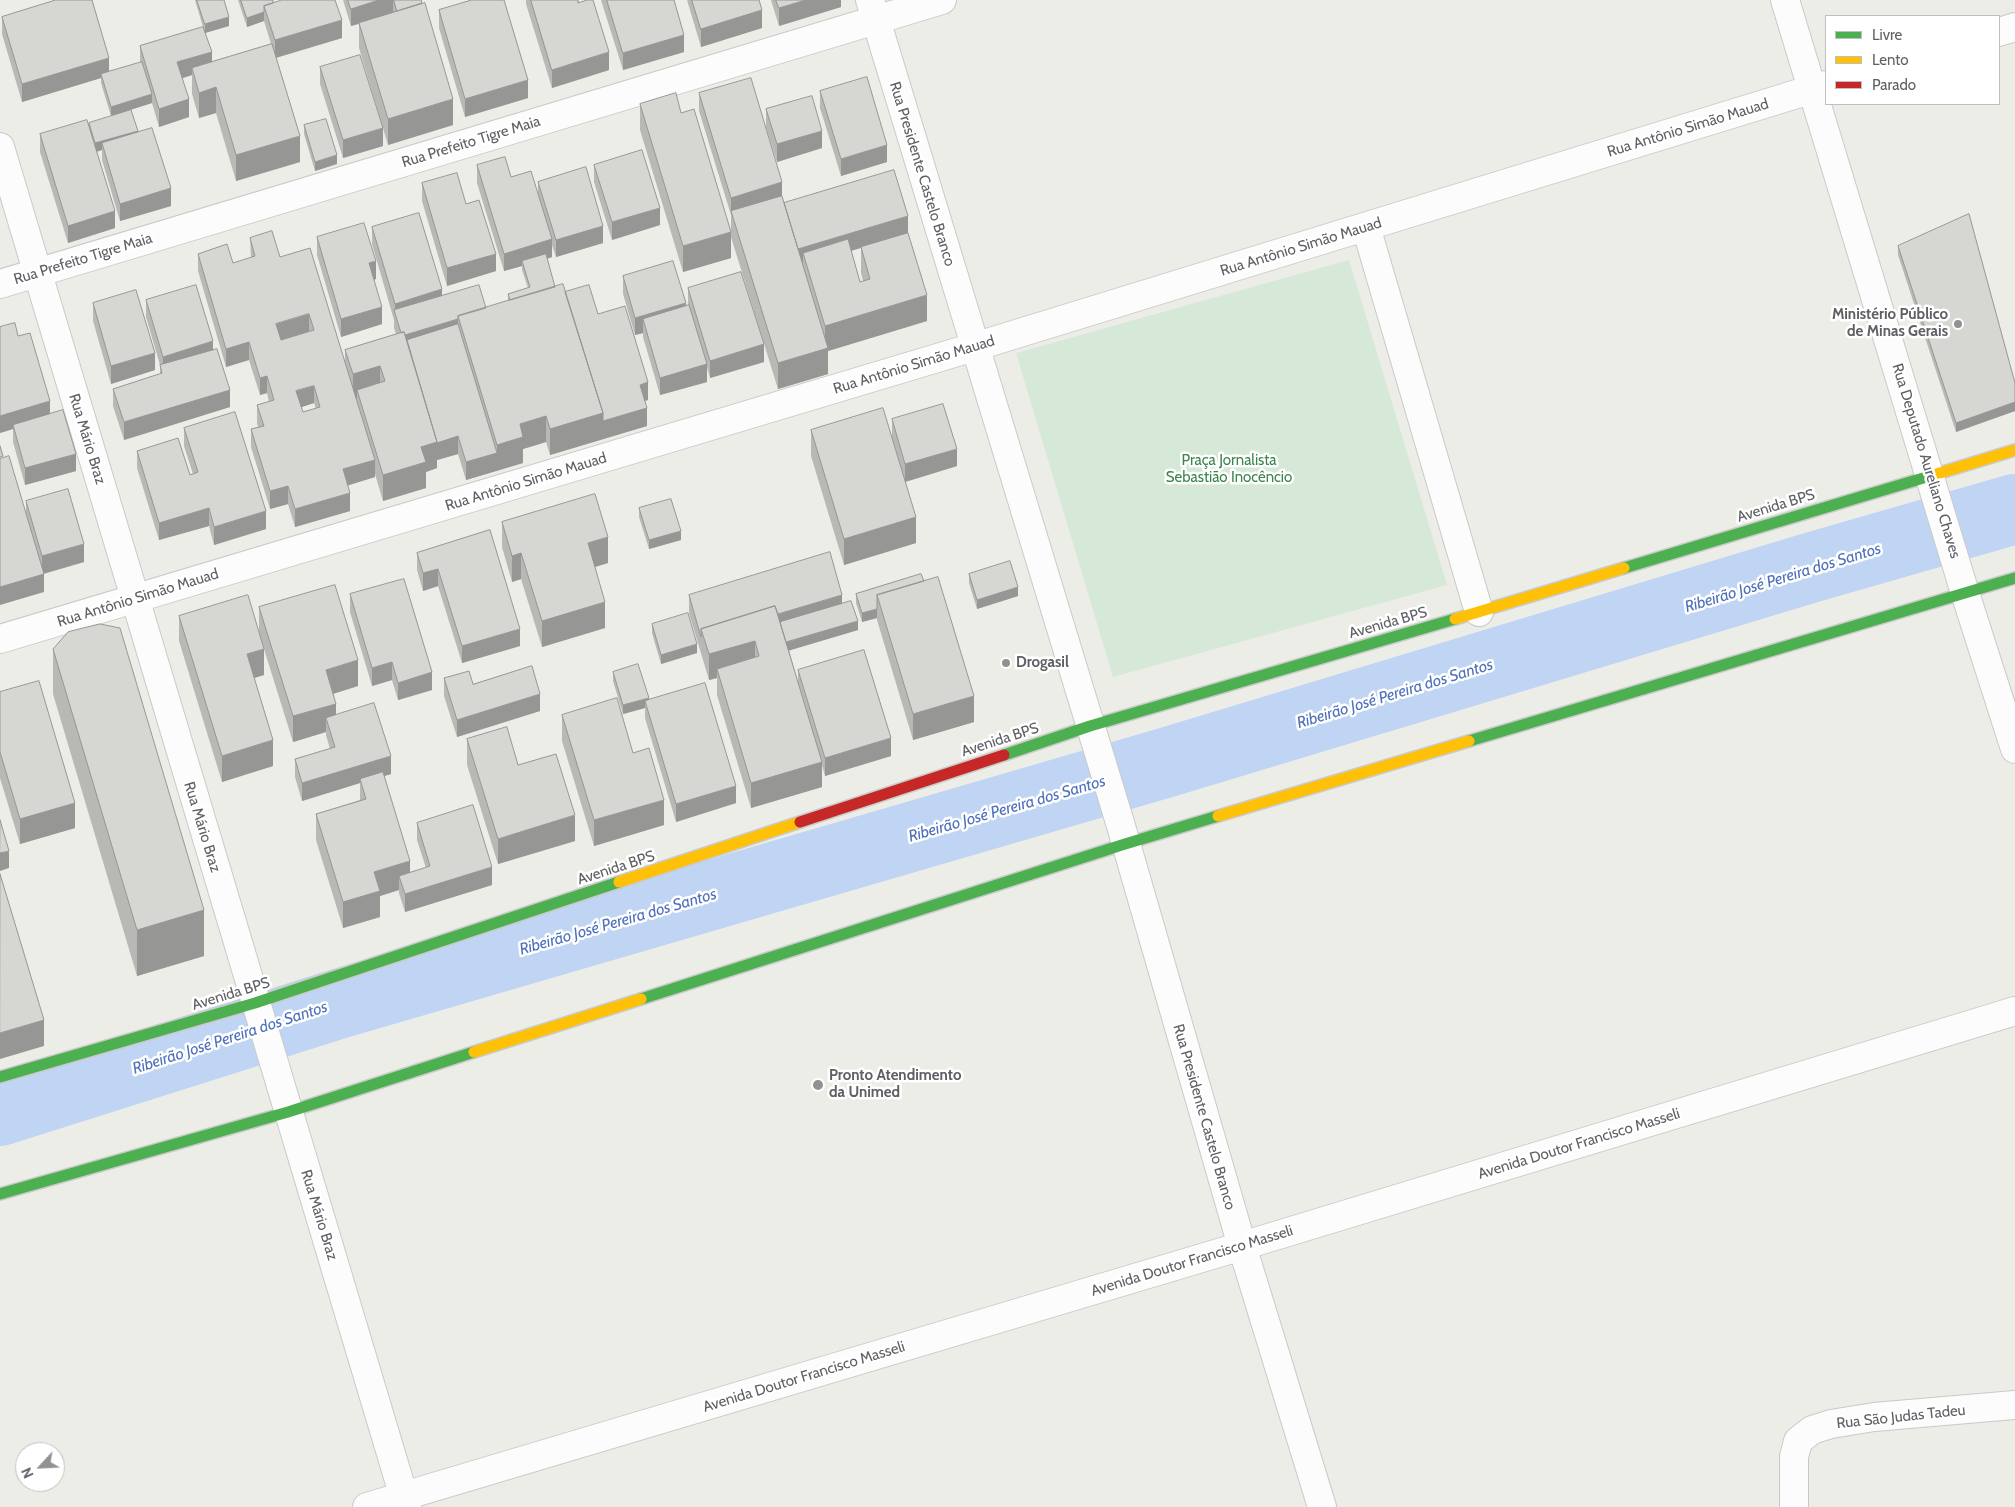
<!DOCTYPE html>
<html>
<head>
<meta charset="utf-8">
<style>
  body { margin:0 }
  #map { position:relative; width:2015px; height:1507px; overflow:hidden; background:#edede8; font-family:Cabin,sans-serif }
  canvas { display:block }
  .legend { position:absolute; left:1825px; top:15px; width:175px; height:90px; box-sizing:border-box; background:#fff; border:1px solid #bfbfc1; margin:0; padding:6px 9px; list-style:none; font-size:15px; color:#5e6065 }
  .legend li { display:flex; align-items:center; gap:10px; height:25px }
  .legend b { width:25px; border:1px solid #bfbfc1 }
  .north { position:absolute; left:15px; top:1442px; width:50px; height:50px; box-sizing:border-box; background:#fff; border:1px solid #bfbfc1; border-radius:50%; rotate:245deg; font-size:14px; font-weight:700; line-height:20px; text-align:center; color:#5e6065 }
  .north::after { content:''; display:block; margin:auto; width:18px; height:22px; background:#909193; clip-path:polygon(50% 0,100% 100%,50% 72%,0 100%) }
</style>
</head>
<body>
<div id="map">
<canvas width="2015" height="1507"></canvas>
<ul class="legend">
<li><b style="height:6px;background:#4caf50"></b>Livre</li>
<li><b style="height:6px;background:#ffc107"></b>Lento</li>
<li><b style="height:6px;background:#c62828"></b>Parado</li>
</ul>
<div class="north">N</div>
</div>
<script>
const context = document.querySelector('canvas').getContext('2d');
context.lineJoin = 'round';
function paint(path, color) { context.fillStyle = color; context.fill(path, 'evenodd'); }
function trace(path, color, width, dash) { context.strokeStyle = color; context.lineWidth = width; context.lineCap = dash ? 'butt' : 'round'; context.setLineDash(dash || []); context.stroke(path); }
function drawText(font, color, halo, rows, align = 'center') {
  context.font = font + ' Cabin,sans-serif'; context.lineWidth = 5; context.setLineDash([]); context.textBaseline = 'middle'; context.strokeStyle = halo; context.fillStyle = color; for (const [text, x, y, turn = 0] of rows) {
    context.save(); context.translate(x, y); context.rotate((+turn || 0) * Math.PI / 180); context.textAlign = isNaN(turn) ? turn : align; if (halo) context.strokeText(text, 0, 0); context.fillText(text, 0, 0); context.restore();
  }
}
const green = new Path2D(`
  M1349,260L1447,585L1113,677L1016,353Z`);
const river = new Path2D(`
  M0,1111L338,1004L1168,762L1813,567L2015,509`);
const street = new Path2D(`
  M870,0L1121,826L1242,1246L1322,1507
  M1785,0L1965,593L2015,749
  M1999,32L2015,27
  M0,147L407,1507
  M1366,227L1479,612
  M0,284L942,0
  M0,639L974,347L1826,85
  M367,1507L1242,1246L2015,1011
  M1794,1507V1457L1798,1441L1812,1430L1831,1424L1874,1417L2015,1405`);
const fast = new Path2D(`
  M1624,568L1930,476
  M1469,741L2015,578
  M1004,755L1090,726L1455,619
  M641,999L1125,844L1218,816
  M0,1077L255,1003L619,882
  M0,1194L288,1112L474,1052`);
const slow = new Path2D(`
  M1930,476L2015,450
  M1455,619L1624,568
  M1218,816L1469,741
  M619,882L800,822
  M474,1052L641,999`);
const jam = new Path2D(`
  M800,822L1004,755`);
const wall = new Path2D(`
  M195,0H224L229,26L205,33L212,62L271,44L264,21L247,27L238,0H273V3L342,38L276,58L300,162L236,181L216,113L199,118L192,94V75L182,78L189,117L159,127L152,103L111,116L101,83V78L22,102L2,34V17L109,72L140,63V46L203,27Z
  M343,0H421L453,125L388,145L359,48V24L351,26Z
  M470,0H504L528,98L465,117L439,28V10L470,1Z
  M526,0H578L609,70L552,88L526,4Z
  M601,0H674L684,52L623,70Z
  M687,0H759L762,28L701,47Z
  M771,0H841V7L779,26Z
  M320,67L383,146L343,158L320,84Z
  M820,91L887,162L841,176L820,108Z
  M699,93L782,198L784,203L908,233L927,321L828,351V374L778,389L731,237V215L699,111ZM861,248V273L863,281L860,282L851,251Z
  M640,104L681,113L731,258L683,272L640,130Z
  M766,109L822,148L777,162L766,127Z
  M89,125L138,132L171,206L120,221L102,160V150L97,152L115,228L68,243L40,152V134Z
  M304,125L337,164L315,171L304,134Z
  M477,165L511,177L538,194V182L603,243L556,257L552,245V257L547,259L555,287L565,292L598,314L648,400L645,401L647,426L550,455L546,442L523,449V463L466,480L458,454L437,460V468L426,472V488L383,501L375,474V477L348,485L350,511L295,527L288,504L270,509L251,447V429L258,427L257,423V405L269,402L267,393L260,395L249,360L226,367L198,271V254L233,263L251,258L250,238L280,257L345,362V350L396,334L394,328V320L372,244V227L442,296L486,308L508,301V294L528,288L522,270V266L504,271L477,183ZM314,403L316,409L303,412L301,407Z
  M594,165L660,225L612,240L594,182Z
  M422,183L466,204L496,271L447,286L422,201Z
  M317,237L376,279L374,280L382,324L341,337L317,255Z
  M1898,246L2015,383V411L1956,432L1898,255Z
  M623,276L686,306L688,305V288L764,362L710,378L707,367V382L660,395L643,337V333L635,335L623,294Z
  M146,300L213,350L230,407L124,440L113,406V389L160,374V365L146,317Z
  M93,303L155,370L111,384L93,321Z
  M18,336L50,414L76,471L25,485L13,442V429L0,433Z
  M892,419L957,466L905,482L916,543L844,565L811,456V430L892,436Z
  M184,428L266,529L214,545L209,526L159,540L137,468V451L190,475L193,474L184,446Z
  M3,458L26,514V501L84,562L44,574V592Z
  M639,508L681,540L649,549L639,517Z
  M502,522L608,563L595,567L605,628L542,647L521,579L512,582L502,547Z
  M490,530L520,646L462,663L438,586L423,591L417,570V553Z
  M921,574L974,722L913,740L877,620V618L862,622L856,603V594Z
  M969,574L1018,596L977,609L969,583Z
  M350,594L432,690L398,700L392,680L372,686L350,612Z
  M689,595L842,603L858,630L789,650L798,682V670L891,756L825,776L822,765V787L751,808L717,695V678L709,680L689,613Z
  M259,607L358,686L333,694L336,715L391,774L384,776L410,872L426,868L417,840V823L492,885L405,912L399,893V890L380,896V917L343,928L316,840V814L360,800V783L302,801L295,777V759L330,749L326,735V732L293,742L259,633Z
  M179,616L264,675L254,678L273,766L222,782L179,641Z
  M652,624L697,653L661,664L652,633Z
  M53,649L204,956L137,976L53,694Z
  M613,672L649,699L736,803L676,822L645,718V708L623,714L613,681Z
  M444,678L473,684L540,711L457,737L444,696Z
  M0,692L75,828L20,844L0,778Z
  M562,715L633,753L664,825L594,846L562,741Z
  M467,739L518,765L575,841L498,864L467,765Z`);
const shadedWall = new Path2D(`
  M379,0H393V13L351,26V9Z
  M806,0H841V7L779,26V8Z
  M762,10V28L701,47V29Z
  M264,12V21L247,27V18Z
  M229,17V26L205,33V24Z
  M342,20V38L275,58V40Z
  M684,35V52L623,70V53Z
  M212,52V69L192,68V75L177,80V62Z
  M609,52V70L552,88V70Z
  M109,58V76L101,74V78L22,102V84Z
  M528,80V98L465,117V99Z
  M216,87V113L199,118V93Z
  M152,94V103L111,116V107Z
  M189,99V117L159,127V109Z
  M453,99V125L388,145V119Z
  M383,128V146L343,158V140Z
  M138,131V140L102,143V150L95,152V143Z
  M822,131V148L777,162V144Z
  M300,136V162L236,181V155Z
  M887,145V162L841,176V159Z
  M337,155V164L315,171V162Z
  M782,182V200L731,211V215V198Z
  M171,188V206L120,221V204Z
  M660,208V225L612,240V222Z
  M115,211V228L68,243V226Z
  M908,216V234L806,264L803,253V265L795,250Z
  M603,226V243L556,257V240Z
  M731,232V258L683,272V246Z
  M552,239V257L524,266L522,261V266L504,271V254Z
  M496,254V271L447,286V268Z
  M376,261V279L369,281V263Z
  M442,289V307L395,312V304Z
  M927,295V321L828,351V374L778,389V363L825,349V326Z
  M686,303V320L643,319V333L635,335V318Z
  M382,307V324L341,337V319Z
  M309,314V332L276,341V324Z
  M458,319V337L409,351L402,336Z
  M213,341V359L163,374V357Z
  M249,342V360L226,367V349Z
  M764,344V362L710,378V361Z
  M155,353V370L111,384V366Z
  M707,364V382L660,395V378Z
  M380,366V392L357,390V398L353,400V374Z
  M267,376V393L260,395V378Z
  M648,382V400L640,402V385Z
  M314,386V403L296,409V391Z
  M230,390V407L124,440V422Z
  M50,401V419L13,425V429L0,433V416Z
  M2015,402V411L1956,432V423Z
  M647,408V426L550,455V429L603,413Z
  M546,416V442L523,449V463L466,480V462L497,453V445L520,424Z
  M458,436V454L437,460V468L426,472V488L383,501V475L421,447Z
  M957,449V466L905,482V464Z
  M76,454V471L25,485V468Z
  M375,460V477L343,487V469Z
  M288,486V504L270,509V491Z
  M350,493V511L295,527V509Z
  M209,508V526L159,540V523Z
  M266,511V529L214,545V527Z
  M916,517V543L844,565V539Z
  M681,531V540L649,549V540Z
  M608,537V563L588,569V543Z
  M84,544V562L42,574V556Z
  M521,553V579L512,582V556Z
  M438,569V586L423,591V573Z
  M44,574V592L0,605V587Z
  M1018,587V596L977,609V600Z
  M842,595V612L704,637Z
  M605,602V628L542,647V621Z
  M877,609V618L862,622V613Z
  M858,621V630L781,653V644Z
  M520,629V646L462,663V646Z
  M755,641V666L717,669V678L709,680V654Z
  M697,644V653L661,664V655Z
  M264,649V675L247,680V654Z
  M358,660V686L326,696V670Z
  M392,662V680L372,686V668Z
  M432,672V690L398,700V683Z
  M540,694V711L457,737V720Z
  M974,696V722L913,740V714Z
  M649,698V706L645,701V708L623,714V705Z
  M336,704V729L326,718V732L293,742V716Z
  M891,738V756L825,776V758Z
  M273,740V766L222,782V756Z
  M391,756V774L361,783L360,779V783L302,801V783Z
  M822,762V787L751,808V783Z
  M736,786V803L676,822V804Z
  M664,800V825L594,846V820Z
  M75,803V828L20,844V819Z
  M575,815V841L498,864V839Z
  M9,851V868L0,871V853Z
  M410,861V887L399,876V890L380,896V917L343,928V902L374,872Z
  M492,867V885L405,912V894Z
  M204,910V956L137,976V930Z
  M44,1020V1046L0,1059V1033Z`);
const building = new Path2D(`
  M56,0H92L109,58L22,84L2,17Z
  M197,0H224L229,17L205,24Z
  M241,0H273V3L264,6V12L247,18Z
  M282,0H335L342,20L275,40L264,6Z
  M348,0H379L351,9Z
  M394,0H421L422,3L397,11Z
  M472,0H504L528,80L465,99L439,10Z
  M531,0H578V3L587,0H593L609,52L552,70Z
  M607,0H674L684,35L623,53Z
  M692,0H759L762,10L701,29Z
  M776,0H806L779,8Z
  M425,3L453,99L388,119L359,23Z
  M203,27L212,52L177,62L189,99L159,109L140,46Z
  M272,44L300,136L236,155L216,87L199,93L192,68Z
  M360,55L383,128L343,140L320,67Z
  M142,62L152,94L111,107L101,74Z
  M867,77L887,145L841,159L820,91Z
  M751,78L782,182L731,198L699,93Z
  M676,93L681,113L694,109L731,232L683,246L640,104Z
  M812,96L822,131L777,144L766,109Z
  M131,110L138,131L95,143L89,123Z
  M326,119L337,155L315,162L304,125Z
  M87,120L115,211L68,226L40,134Z
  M152,128L171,188L120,204L102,143Z
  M642,150L660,208L612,222L594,165Z
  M505,157L511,177L531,171L552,239L504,254L477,165Z
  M586,167L603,226L556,240L538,182Z
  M894,170L908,216L798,249L784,203Z
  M457,173L466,204L479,200L496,254L447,268L422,183Z
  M782,196L828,348L778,363L731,211Z
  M419,213L442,289L395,304L372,227Z
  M1969,214L2015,383V402L1956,423L1898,246Z
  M364,223L376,261L369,263L382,307L341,319L317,237Z
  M272,231L280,257L310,248L375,460L343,469L350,493L295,509L288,486L270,491L251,429L264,426L257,405L274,400L267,376L260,378L249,342L226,349L198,254L227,244L233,263L255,256L250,238ZM309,314L314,330L281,340L276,324ZM314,386L320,407L303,412L296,391Z
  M908,233L927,295L825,326L803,253L848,239L860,282L870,279L861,247Z
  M546,254L555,287L510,300L508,294L530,287L522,261Z
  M673,261L686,303L635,318L623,276Z
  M741,272L764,344L710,361L688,288Z
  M563,284L603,413L550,429L546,416L520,424L523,437L497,445L458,316Z
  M196,285L213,341L163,357L146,300Z
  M479,285L486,308L458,316V319L405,335L404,332L401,333L394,310Z
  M589,285L598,314L625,306L648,382L640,385L647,408L603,421V413L565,292Z
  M136,290L155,353L111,366L93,303Z
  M689,305L707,364L660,378L643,319Z
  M15,323L18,336L30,333L50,401L0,416V327Z
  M458,324L497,453L466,462L458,436L437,443V442L407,340Z
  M404,332L437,442L421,447L426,462L383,475L357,390L385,381L380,366L353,374L345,350Z
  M217,349L230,390L124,422L113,389L162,373L160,365Z
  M943,404L957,449L905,464L892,419Z
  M883,408L916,517L844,539L811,430Z
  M63,410L76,454L25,468L13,425Z
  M235,412L266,511L214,527L209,508L159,523L137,451L178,438L190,475L198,472L184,428Z
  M0,446L3,456L0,457Z
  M9,456L44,574L0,587V459Z
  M68,489L84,544L42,556L26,501Z
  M595,494L608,537L588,543L605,602L542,621L521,553L512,556L502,522Z
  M671,499L681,531L649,540L639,508Z
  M490,530L520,629L462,646L438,569L423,573L417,553Z
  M830,552L842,595L778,614L775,606L701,629V637L689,595Z
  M1010,561L1018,587L977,600L969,574Z
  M921,574L924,581L877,595V609L862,613L856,594Z
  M938,577L974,696L913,714L877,595Z
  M404,579L432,672L398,683L392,662L372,668L350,594Z
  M335,585L358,660L326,670L336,704L293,716L259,607Z
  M248,595L264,649L247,654L273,740L222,756L179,616Z
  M851,601L858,621L786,642L780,622Z
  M775,606L822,762L751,783L717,669L759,656L755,641L709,654L701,629Z
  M688,613L697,644L661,655L652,624Z
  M100,624L120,628L204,910L137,930L53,649L68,632Z
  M864,650L891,738L825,758L798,670Z
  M638,664L649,698L623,705L613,672Z
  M532,666L540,694L457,720L444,678L469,671L473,684Z
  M39,681L75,803L20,819L0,752V692Z
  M705,683L736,786L676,804L645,701Z
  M617,698L633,753L649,748L664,800L594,820L562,715Z
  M374,703L391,756L302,783L295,759L335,747L326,718Z
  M507,727L518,765L556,754L575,815L498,839L467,739Z
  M383,772L410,861L374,872L380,891L343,902L316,814L366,799L360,779Z
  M473,805L492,867L405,894L399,876L430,866L417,823Z
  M0,820L9,851L0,853Z
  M0,874L44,1020L0,1033Z`);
const markers = [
  [1958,324,5,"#909193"],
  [1006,663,5,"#909193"],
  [818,1085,6,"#909193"]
];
const streetNames = [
  ["Rua Antônio Simão Mauad",1688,128,-17],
  ["Rua Prefeito Tigre Maia",471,142,-17],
  ["Rua Presidente Castelo Branco",922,174,73],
  ["Rua Antônio Simão Mauad",1301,247,-17],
  ["Rua Prefeito Tigre Maia",83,259,-17],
  ["Rua Antônio Simão Mauad",914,365,-17],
  ["Rua Mário Braz",87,439,73],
  ["Rua Deputado Aureliano Chaves",1926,461,73],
  ["Rua Antônio Simão Mauad",526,482,-17],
  ["Avenida BPS",1776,506,-17],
  ["Rua Antônio Simão Mauad",138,598,-17],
  ["Avenida BPS",1388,623,-16],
  ["Avenida BPS",1000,740,-18],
  ["Rua Mário Braz",202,827,73],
  ["Avenida BPS",616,868,-18],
  ["Avenida BPS",231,994,-17],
  ["Rua Presidente Castelo Branco",1204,1117,74],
  ["Avenida Doutor Francisco Masseli",1579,1144,-17],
  ["Rua Mário Braz",319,1215,73],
  ["Avenida Doutor Francisco Masseli",1192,1261,-17],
  ["Avenida Doutor Francisco Masseli",804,1377,-17],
  ["Rua São Judas Tadeu",1901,1417,-6]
];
const poiNames = [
  ["Ministério Público",1948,315,"right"],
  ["de Minas Gerais",1948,332,"right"],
  ["Drogasil",1016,663],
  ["Pronto Atendimento",829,1076],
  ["da Unimed",829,1093]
];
const parkNames = [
  ["Praça Jornalista",1229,461],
  ["Sebastião Inocêncio",1229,478]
];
const waterNames = [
  ["Ribeirão José Pereira dos Santos",1783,578,-17],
  ["Ribeirão José Pereira dos Santos",1395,694,-17],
  ["Ribeirão José Pereira dos Santos",1007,809,-16],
  ["Ribeirão José Pereira dos Santos",618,922,-16],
  ["Ribeirão José Pereira dos Santos",230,1038,-18]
];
paint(green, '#d6e8d8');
trace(river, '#c0d4f4', 70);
trace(street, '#c9c9c9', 30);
trace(fast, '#c9caca', 14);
trace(slow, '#c9caca', 14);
trace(jam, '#c9caca', 14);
trace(street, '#fcfcfc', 28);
trace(fast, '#4caf50', 11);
trace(slow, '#ffc107', 11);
trace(jam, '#c62828', 11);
paint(wall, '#b8b8b5');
paint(shadedWall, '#969694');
paint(building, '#d6d6d3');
trace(building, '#969694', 1);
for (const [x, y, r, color] of markers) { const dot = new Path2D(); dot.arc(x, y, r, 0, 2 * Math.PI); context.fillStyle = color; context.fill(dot); trace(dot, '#fff', 2); }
drawText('15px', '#5e6065', '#fff', streetNames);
drawText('bold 15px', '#5e6065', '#fff', poiNames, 'left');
drawText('15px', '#3c854d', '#fff', parkNames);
drawText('italic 16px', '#4f71bb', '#fff', waterNames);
</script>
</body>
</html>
